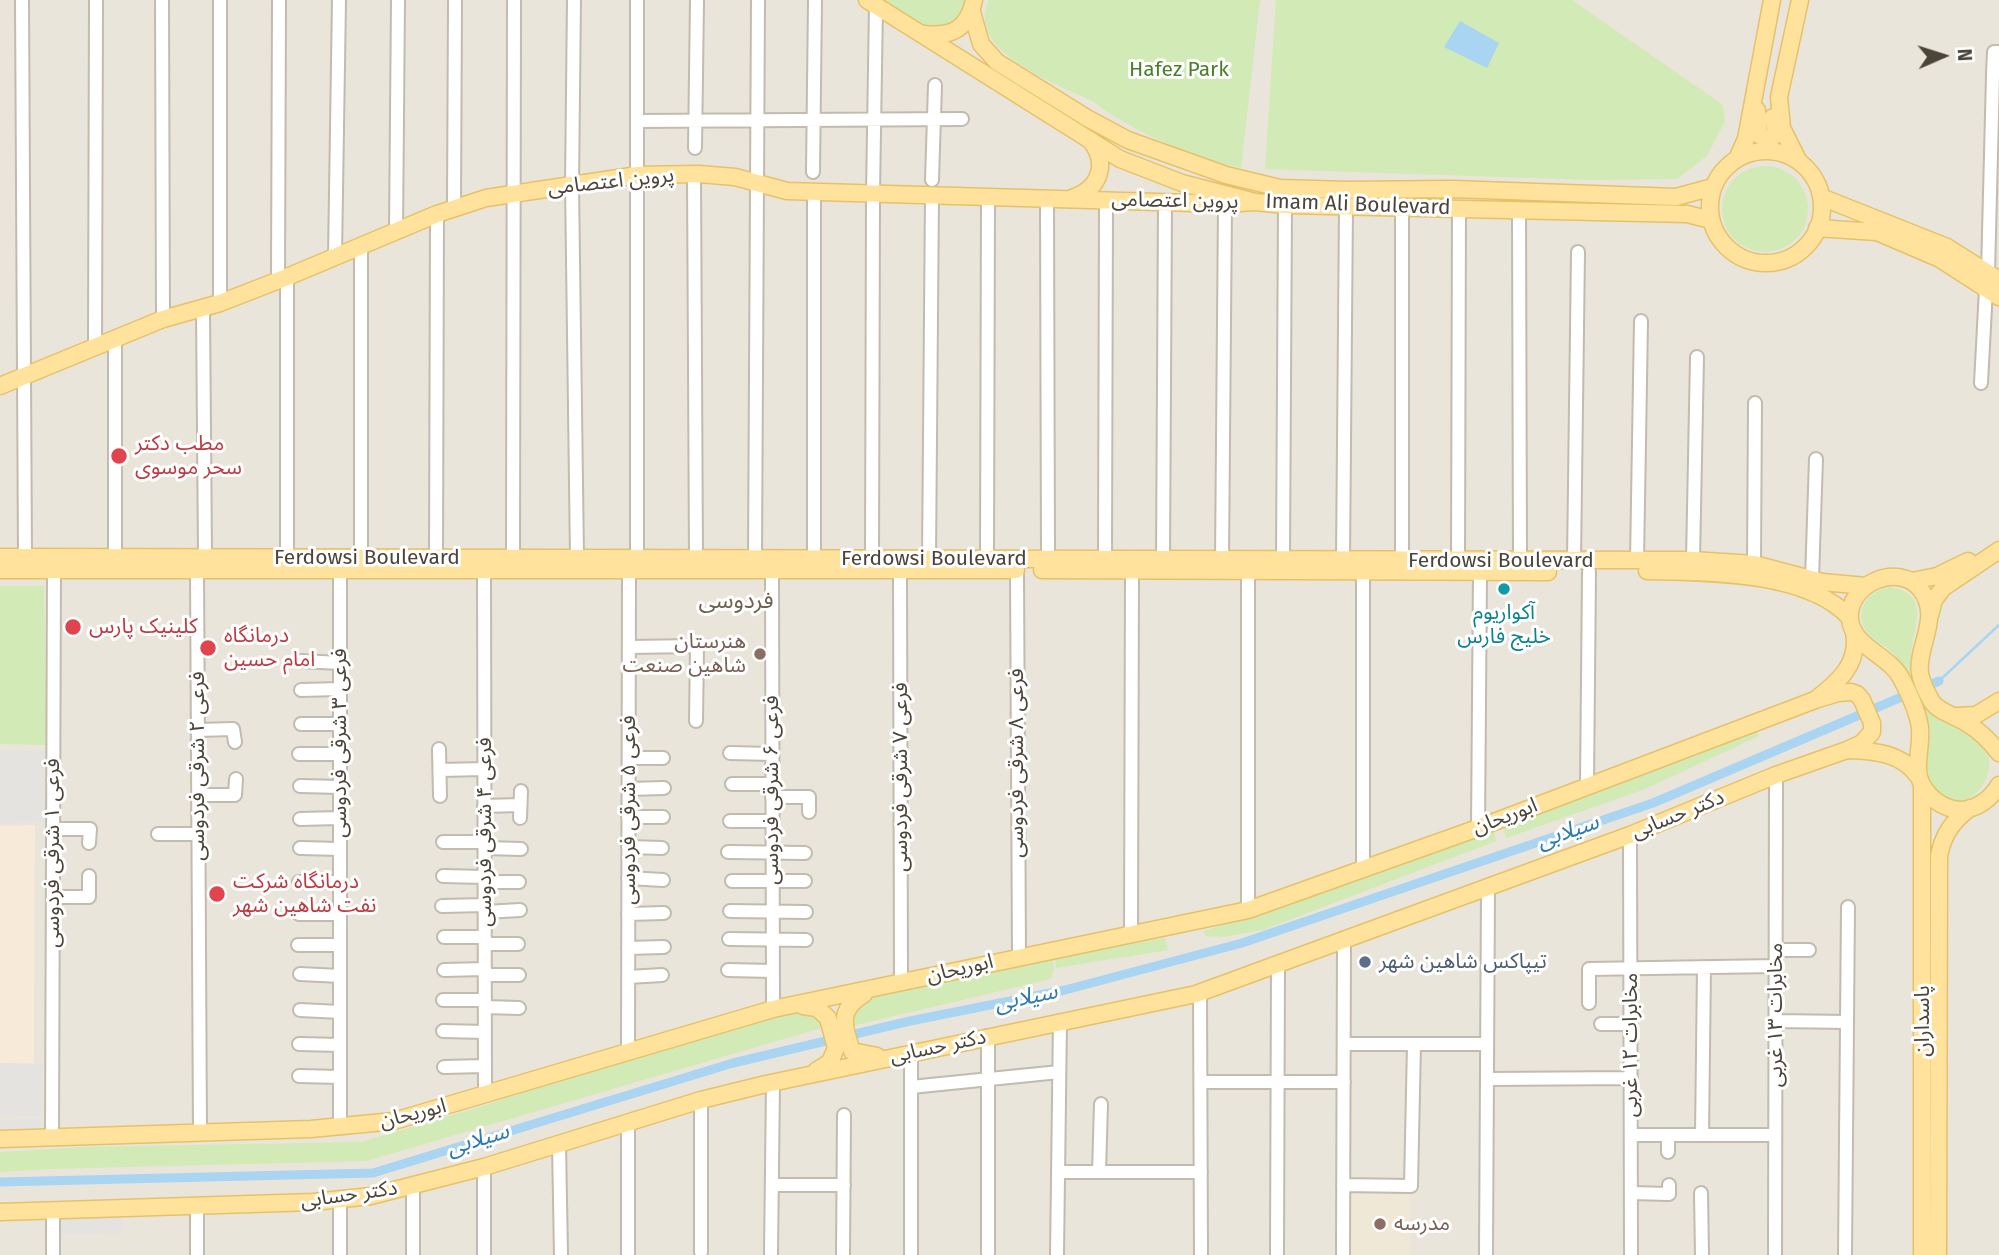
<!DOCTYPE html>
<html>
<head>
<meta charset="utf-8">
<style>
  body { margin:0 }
  #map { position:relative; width:1999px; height:1255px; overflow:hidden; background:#f6f3ec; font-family:"Fira Sans",sans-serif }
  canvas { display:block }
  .north { position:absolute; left:1908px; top:21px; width:70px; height:70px; -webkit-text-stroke:5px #fff; paint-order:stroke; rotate:87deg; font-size:19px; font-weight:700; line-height:28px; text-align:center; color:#4b4439 }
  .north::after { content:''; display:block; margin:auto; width:24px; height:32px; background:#4b4439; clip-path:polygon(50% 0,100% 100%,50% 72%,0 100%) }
</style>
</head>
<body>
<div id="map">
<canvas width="1999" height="1255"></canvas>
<div class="north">N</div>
</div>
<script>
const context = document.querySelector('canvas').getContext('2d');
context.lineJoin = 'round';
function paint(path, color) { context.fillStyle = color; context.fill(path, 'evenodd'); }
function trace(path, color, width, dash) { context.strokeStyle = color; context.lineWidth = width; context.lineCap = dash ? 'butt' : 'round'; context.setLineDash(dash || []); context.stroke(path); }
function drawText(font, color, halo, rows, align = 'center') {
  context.font = font + ' "Fira Sans","Noto Sans Arabic",sans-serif'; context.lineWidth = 6; context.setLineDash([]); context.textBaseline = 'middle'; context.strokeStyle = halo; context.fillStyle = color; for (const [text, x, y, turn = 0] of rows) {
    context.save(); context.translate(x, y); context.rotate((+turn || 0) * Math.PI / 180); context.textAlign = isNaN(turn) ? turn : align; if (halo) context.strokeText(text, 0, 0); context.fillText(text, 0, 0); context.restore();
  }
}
const residential = new Path2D(`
  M0,0H1999V1255H0Z`);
const commercial = new Path2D(`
  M35,825L34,1064L0,1063V826Z`);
const education = new Path2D(`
  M1349,1194H1410V1255H1349Z`);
const green = new Path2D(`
  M880,0H968V3C964,8 961,17 956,22C935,41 898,11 880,0Z
  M989,0H1260L1241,168C1198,159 1128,130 1094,102C1059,85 964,52 989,0Z
  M1276,0H1572L1723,105L1725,121L1707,156L1677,179L1590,180L1265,169Z
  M1722 209a43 43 0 1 1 86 0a43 43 0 1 1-86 0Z
  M0,586H44L47,745L0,744Z
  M1890,587C1928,594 1916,620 1912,648C1910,657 1910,666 1910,675C1905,668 1899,659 1893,653C1885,645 1873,641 1867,632C1852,611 1869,590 1890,587Z
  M1924,708C1939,719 1979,739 1987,751C1999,785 1957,823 1933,788C1925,776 1927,727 1924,708Z
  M1754,728L1759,736L1645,789L1506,838L1503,824Z
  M1493,827L1496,841L1263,930L1223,937L1205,936L1204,931L1372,873Z
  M1165,938L1168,950L1056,968L1055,957Z
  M1052,956L1054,969L1051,979L852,1026L850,1020L858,1006L875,994Z
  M799,1012L811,1014L825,1027L366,1161L48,1169L0,1172V1152L81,1147L361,1142L483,1106L588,1070L730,1027Z`);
const parking = new Path2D(`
  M0,750H45L46,822L0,824Z
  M0,1063L43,1064L41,1116L0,1117Z
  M41,1118V1132L0,1134V1120Z
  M122,1214V1233L59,1234V1215Z`);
const water = new Path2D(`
  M1460,21L1499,43L1487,68L1444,47Z`);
const stream = new Path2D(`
  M1939,681L1999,625`);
const canal = new Path2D(`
  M0,1182L373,1173L733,1063L910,1021L1065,990L1242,943L1653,803L1939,681`);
const minor = new Path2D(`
  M22,0L25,557
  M162,0L163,319
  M574,0L572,184L577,558
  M638,121L962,119
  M695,148L697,0
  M813,172L815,0
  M694,174L696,558
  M932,180L935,85
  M1047,199L1048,559
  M454,208L455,0
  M1519,209L1520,561
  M396,231L398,0
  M361,245V558
  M335,257L339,0
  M1988,273L1993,75L1994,52H1999
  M287,277V557
  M278,281L279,0
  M220,303V0
  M203,307L205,557
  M115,338V557
  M95,347L96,0
  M1981,383L1986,289
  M436,558L437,214
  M513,558L514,0
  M637,558V0
  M755,559L758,0
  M814,559V192
  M872,559L873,194L876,5
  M929,559L932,195
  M987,559L988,197
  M1105,560L1106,200
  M1163,560L1165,202
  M1222,560L1225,204
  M1283,560L1285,205
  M1343,560L1346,207
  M1402,560V209
  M1458,560L1459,208
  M1693,560L1697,357
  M1574,561L1578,252
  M1637,561L1641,321
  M1754,564L1755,403
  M197,569L200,1131
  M484,569L485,1094
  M772,570L773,1009
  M1017,570L1019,956
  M900,571L901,983
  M1812,579L1816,459
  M629,647L697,646L696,721
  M301,661L340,663
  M301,690L340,689
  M301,724H340
  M198,730L233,729L235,742
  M439,749L440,796
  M730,753L772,754
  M299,754H340
  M629,758H663
  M440,770L485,769
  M732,784H772
  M300,786L340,787
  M1587,786L1589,572
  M629,789L664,788
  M198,795H235L236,779
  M772,797H809V812
  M484,806L520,805
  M628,817H663
  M520,818L521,791
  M300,819L340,818
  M730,821H772
  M1478,828L1480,572
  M53,829H90L89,843
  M158,834H198
  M1630,835L1631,1255
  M443,842H485
  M628,847L662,848
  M300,848L340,849
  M485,848L521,849
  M728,852L805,853
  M1363,870V572
  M443,876L485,877
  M628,878L663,880
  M732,881H805
  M299,882H340
  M485,882H519
  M53,897H89V876
  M442,906L485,905
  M1248,910V571
  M730,911L806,912
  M485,912L520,910
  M299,914H340
  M628,914L664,913
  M1131,934L1132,571
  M444,937H485
  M729,939L806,940
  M485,944H518
  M298,945H340
  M628,948L664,947
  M1776,950H1809
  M444,970L485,969
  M728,970L773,971
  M300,974L340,976
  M485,975H519
  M628,977L662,975
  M1200,992L1201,1255
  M443,1000H485
  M1589,1003V969L1776,966
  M485,1007L519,1008
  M300,1010L340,1012
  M1776,1021L1847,1022
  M1601,1024H1631
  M443,1031L485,1032
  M299,1044L340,1045
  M1344,1044H1487
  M628,1050L629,570
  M911,1052V1255
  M444,1067L485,1066
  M299,1076L340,1077
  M1487,1079L1631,1078
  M1201,1082H1344
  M911,1087L1059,1072
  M340,1127V569
  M1631,1135H1775
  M1668,1135V1152
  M1702,1135L1704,967
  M52,1136L54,570
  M559,1144L561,1255
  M484,1167V1255
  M1058,1172H1201
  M1099,1172L1101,1104
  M772,1185H844
  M1343,1185L1411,1186L1414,1044
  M413,1186V1255
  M1631,1193L1669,1194V1185
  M1701,1193L1702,1255
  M53,1210V1255
  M701,1252V1100
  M988,1253V1036
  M197,1255V1206
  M340,1255V1199
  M628,1255V1123
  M771,1255L773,1083
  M843,1255L844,1115
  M1057,1255L1060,1021
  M1277,1255L1278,963
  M1343,1255L1344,938
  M1486,1255L1488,888
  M1775,1255L1776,775
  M1845,1255L1848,907`);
const major = new Path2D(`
  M867,0L1120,159L1182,183L1255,202L1285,205L1687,214L1711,220
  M972,12L981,44L997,62L1087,118L1128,140L1226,175L1280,188L1347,190L1453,189L1676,197L1713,187
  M924,34C952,37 968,29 974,0
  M1757,110L1759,135L1764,138L1773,137L1776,132L1773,117
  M1710 207a56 56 0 1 1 112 0a56 56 0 1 1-112 0Z
  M1737,159L1746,139L1772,0
  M1799,162L1782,128L1779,97L1800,0
  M1821,197L1947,247L1999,280
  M1072,198C1100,189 1109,163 1090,140
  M1817,228L1877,232L1940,259L1999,297
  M0,386L163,319L220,303L287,277L437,214L486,198L638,175L699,174L735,177L787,191L1225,204L1255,202
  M0,557L1693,560L1754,564L1822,582L1866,586
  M0,570H1016
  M1042,570L1548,572
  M1647,571C1705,572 1808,571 1850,618
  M1912,581L1937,576L1968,561
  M1930,615L1934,600L1943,588L1999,550
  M1957,716L1976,715L1999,701
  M1849,750C1875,751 1901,753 1917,775
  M1999,753C1990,741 1981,732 1968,724C1958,717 1939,712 1932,702C1928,695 1921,681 1920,673C1916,647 1942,617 1921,590C1899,561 1846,584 1850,620C1854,648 1889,655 1901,678C1909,693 1918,712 1920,728C1922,758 1907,778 1936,801C1943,806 1952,810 1961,810C1977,809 1991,799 1999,785
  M864,994C838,1009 843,1026 852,1051L877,1056
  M803,1006L817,1008L828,1018L836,1048L830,1062L816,1071
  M0,1139L311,1129L394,1121L773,1009L1248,910L1478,828L1815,700C1838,682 1860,664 1854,632
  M0,1212L313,1202L371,1196L484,1167L701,1100L766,1084L1196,994L1630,835L1776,775L1847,750L1862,743L1872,732V723L1862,700L1857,694L1851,692L1838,693L1815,700
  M1922,1255V787
  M1938,1255L1939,856C1943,834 1953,821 1970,808`);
const markers = [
  [119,456,9,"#e0444e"],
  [1504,589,7,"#0f9aa8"],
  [73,627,9,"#e0444e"],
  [208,648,9,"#e0444e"],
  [760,654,7,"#8d6e63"],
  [217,894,9,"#e0444e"],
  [1365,962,7,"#5c6f8a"],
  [1380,1224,7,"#8d6e63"]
];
const parkNames = [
  ["Hafez Park",1179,70]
];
const streetNames = [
  ["پروین اعتصامی",611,182,-6],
  ["پروین اعتصامی",1175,201,1],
  ["Imam Ali Boulevard",1358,205,2],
  ["Ferdowsi Boulevard",367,558],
  ["Ferdowsi Boulevard",934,559],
  ["Ferdowsi Boulevard",1501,561],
  ["فرعی ۳ شرقی فردوسی",340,743,-90],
  ["فرعی ۸ شرقی فردوسی",1017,763,-90],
  ["فرعی ۲ شرقی فردوسی",198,766,-90],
  ["فرعی ۷ شرقی فردوسی",901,777,-90],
  ["فرعی ۶ شرقی فردوسی",772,790,-90],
  ["فرعی ۵ شرقی فردوسی",629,810,-90],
  ["دکتر حسابی",1678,815,-22],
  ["ابوریحان",1505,817,-21],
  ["فرعی ۴ شرقی فردوسی",485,832,-90],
  ["فرعی ۱ شرقی فردوسی",53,853,-90],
  ["ابوریحان",960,969,-13],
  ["مخابرات ۱۳ غربی",1776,1015,-90],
  ["پاسداران",1923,1021,-90],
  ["مخابرات ۱۲ غربی",1631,1045,-90],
  ["دکتر حسابی",938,1047,-12],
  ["ابوریحان",413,1114,-14],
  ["دکتر حسابی",349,1195,-8]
];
const healthNames = [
  ["مطب دکتر",135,444],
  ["سحر موسوی",135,468],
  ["کلینیک پارس",89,627],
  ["درمانگاه",224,636],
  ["امام حسین",224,660],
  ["درمانگاه شرکت",233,882],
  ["نفت شاهین شهر",233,906]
];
const cultureNames = [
  ["آکواریوم",1504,613],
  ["خلیج فارس",1504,637]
];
const educationNames = [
  ["هنرستان",746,642],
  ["شاهین صنعت",746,666],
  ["مدرسه",1394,1224,"left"]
];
const serviceNames = [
  ["تیپاکس شاهین شهر",1379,962]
];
const neighbourhoodNames = [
  ["فردوسی",736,602]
];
const waterNames = [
  ["سیلابی",1568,832,-19],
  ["سیلابی",1026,998,-12],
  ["سیلابی",478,1140,-17]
];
paint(residential, '#eae5da');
paint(commercial, '#f7ead8');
paint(education, '#efe8d6');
paint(green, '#d2eab5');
paint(parking, '#e5e3e0');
paint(water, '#a9d4f2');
trace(stream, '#a9d4f2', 2.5);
trace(canal, '#a9d4f2', 9);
trace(minor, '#c2bbae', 16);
trace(major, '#e6c16a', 19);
trace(minor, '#fff', 12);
trace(major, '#ffe39c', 16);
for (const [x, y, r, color] of markers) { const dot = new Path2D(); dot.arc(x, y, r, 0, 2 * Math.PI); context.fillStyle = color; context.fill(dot); trace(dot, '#fff', 2.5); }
drawText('21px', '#4a7f2a', '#fff', parkNames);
drawText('21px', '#4b4439', '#fff', streetNames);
drawText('21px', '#be3a42', '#fff', healthNames, 'left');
drawText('21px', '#0d838f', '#fff', cultureNames);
drawText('21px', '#785e54', '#fff', educationNames, 'right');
drawText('21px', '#4e5e75', '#fff', serviceNames, 'left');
drawText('23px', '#6e6250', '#fff', neighbourhoodNames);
drawText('italic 23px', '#2e7ab2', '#fff', waterNames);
</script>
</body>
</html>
